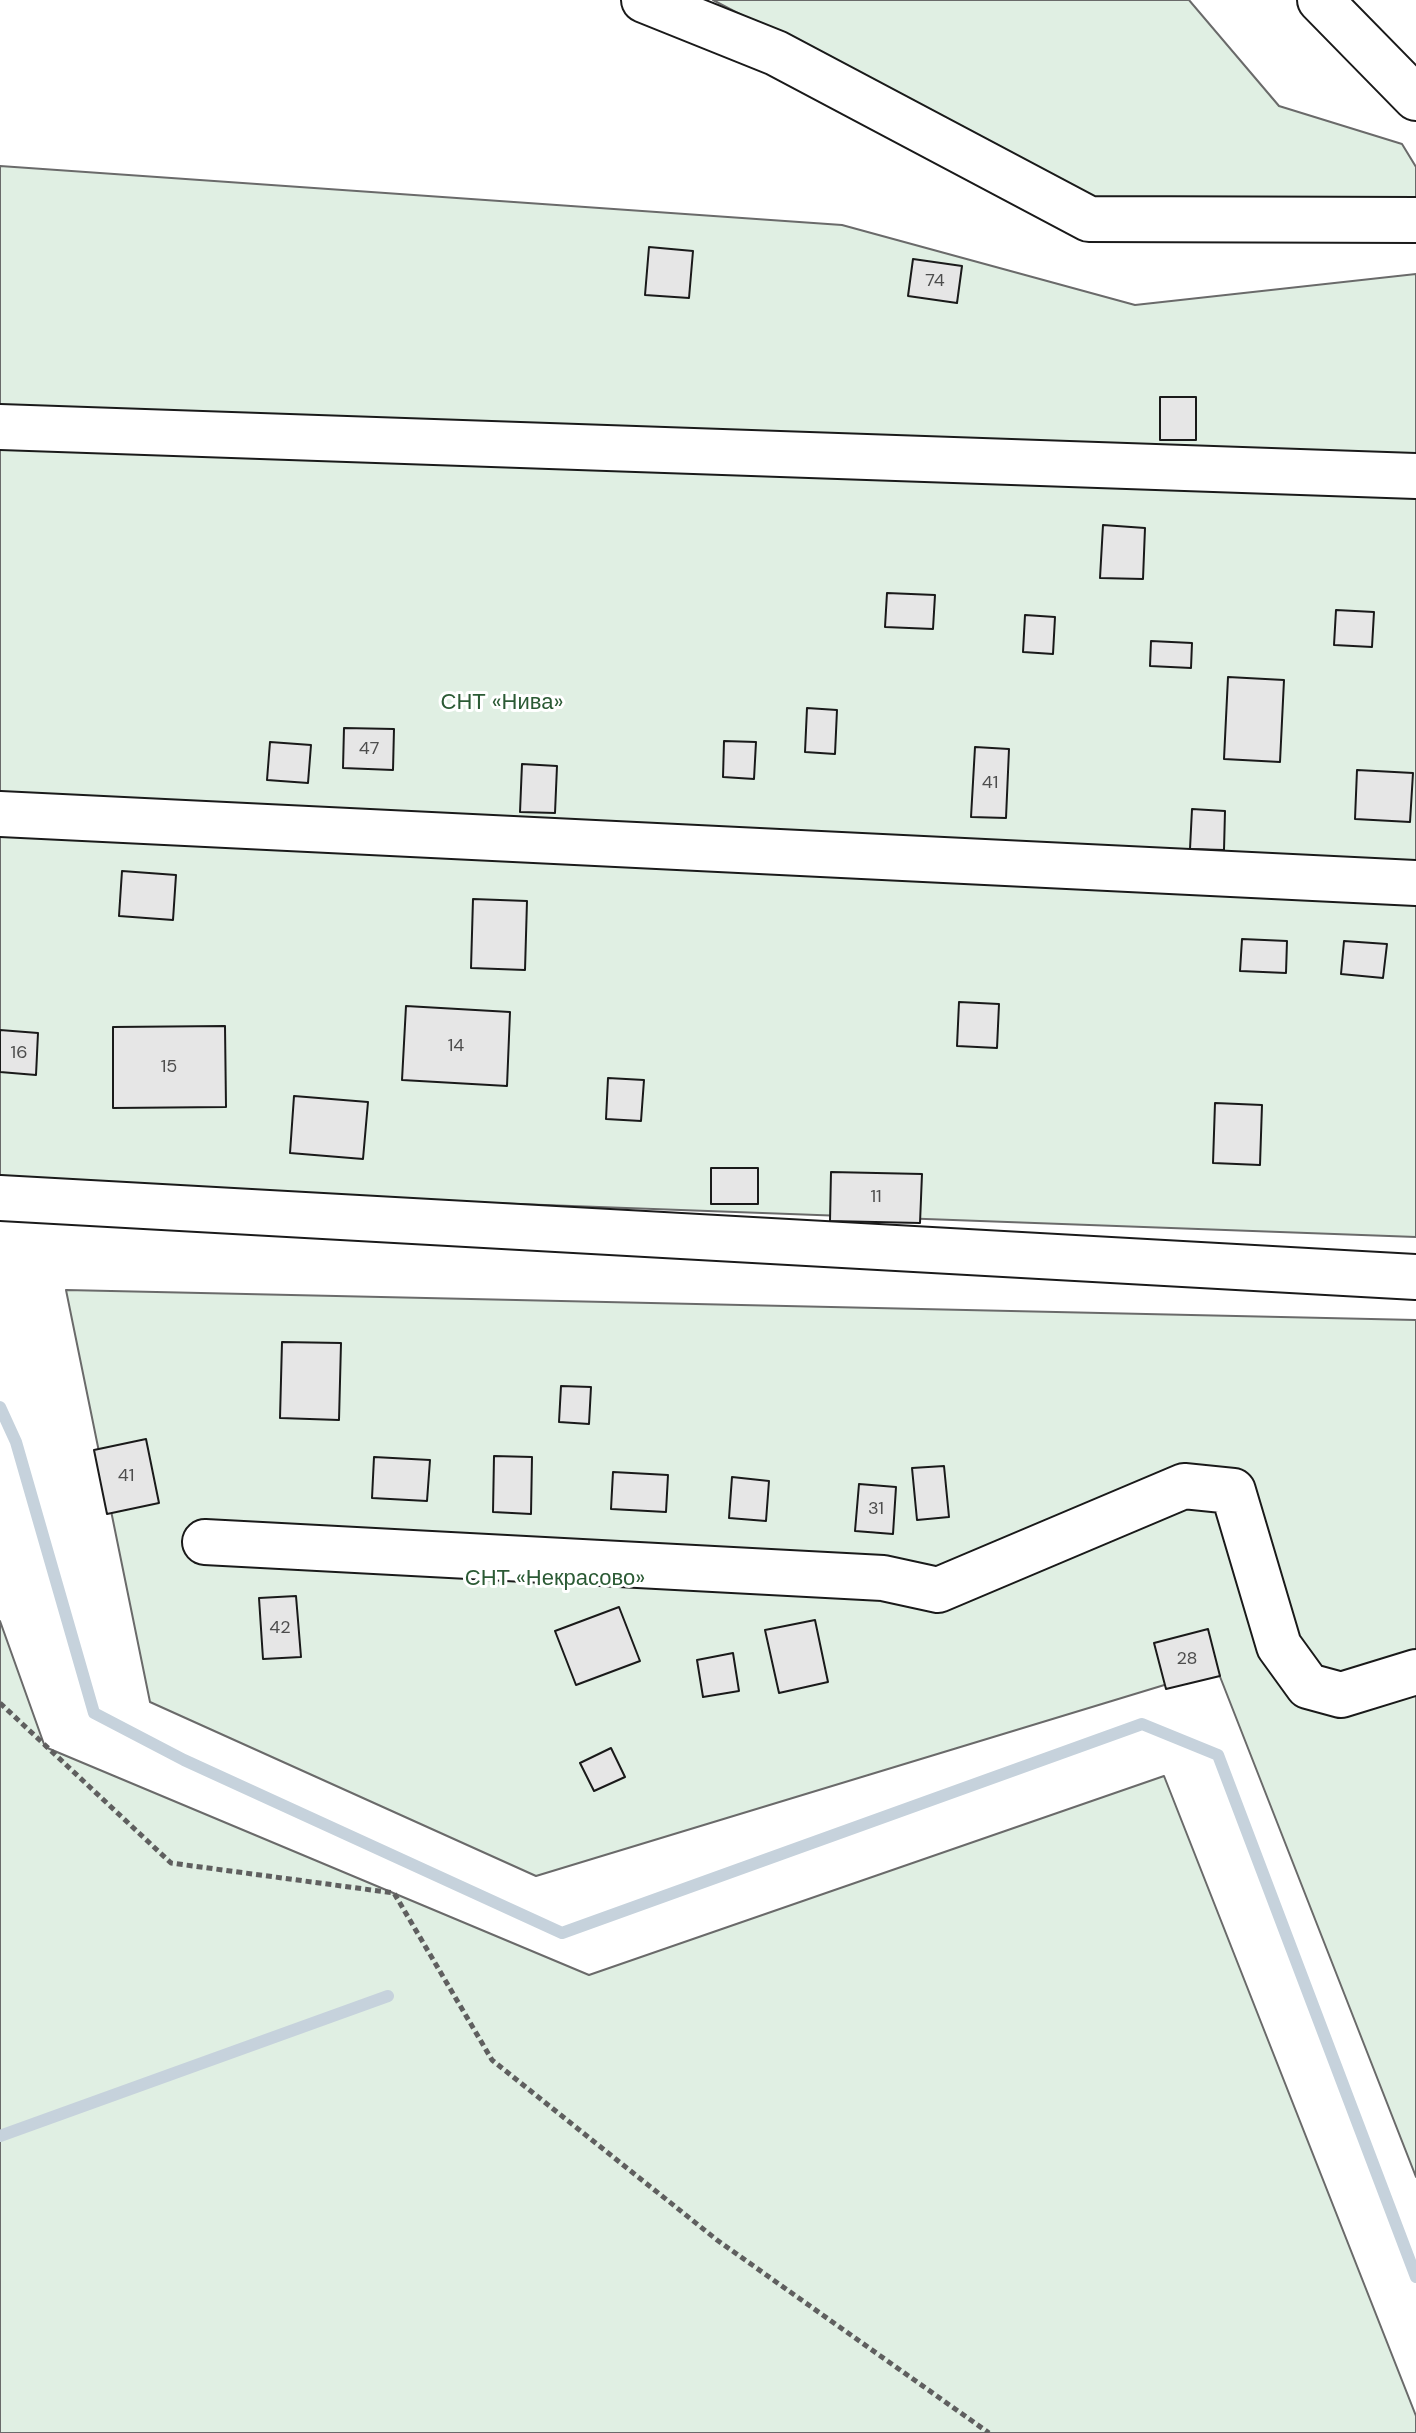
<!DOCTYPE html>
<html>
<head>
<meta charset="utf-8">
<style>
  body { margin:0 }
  canvas { display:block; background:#fff }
</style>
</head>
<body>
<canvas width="1416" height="2433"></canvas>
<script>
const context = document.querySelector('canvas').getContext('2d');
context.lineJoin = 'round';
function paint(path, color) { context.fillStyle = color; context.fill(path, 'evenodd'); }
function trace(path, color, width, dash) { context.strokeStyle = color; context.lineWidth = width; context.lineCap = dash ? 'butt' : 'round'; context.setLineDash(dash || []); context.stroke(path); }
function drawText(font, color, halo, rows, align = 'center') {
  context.font = font + ' "DM Sans",sans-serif'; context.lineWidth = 6; context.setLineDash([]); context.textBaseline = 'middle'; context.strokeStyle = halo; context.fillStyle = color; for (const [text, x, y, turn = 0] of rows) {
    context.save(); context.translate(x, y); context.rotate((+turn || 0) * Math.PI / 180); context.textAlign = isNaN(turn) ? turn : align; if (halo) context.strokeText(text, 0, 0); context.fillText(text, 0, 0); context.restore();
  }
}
const green = new Path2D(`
  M713,0H1189L1279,106L1402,144L1416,167V201L1107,206Z
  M0,166L842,225L1135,305L1416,274V1237L0,1185Z
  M66,1290L1416,1320V2177L1217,1669L536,1876L150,1702Z
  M0,1621L45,1747L589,1975L1164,1776L1416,2416V2433H0Z`);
const stream = new Path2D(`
  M0,1407L16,1442L94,1713L184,1760L562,1933L1142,1724L1218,1755L1416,2277
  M0,2136L388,1996`);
const building = new Path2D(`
  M649,247L693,251L689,298L645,295Z
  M913,259L962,266L957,303L908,296Z
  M1160,397H1196V440H1160Z
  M1103,525L1145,528L1143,579L1100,578Z
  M887,593L935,595L933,629L885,627Z
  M1336,610L1374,612L1372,647L1334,645Z
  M1025,615L1055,617L1053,654L1023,652Z
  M1151,641L1192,643L1191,668L1150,666Z
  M1228,677L1284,680L1280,762L1224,759Z
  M807,708L837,710L835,754L805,752Z
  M344,728L394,729L393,770L343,768Z
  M724,741L756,742L754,779L723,777Z
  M270,742L311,745L308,783L267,780Z
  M975,747L1009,749L1006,818L971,817Z
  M522,764L557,766L555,813L520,812Z
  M1357,770L1413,773L1410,822L1355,819Z
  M1192,809L1225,811L1224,850L1190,849Z
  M122,871L176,875L173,920L119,916Z
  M473,899L527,901L525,970L471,968Z
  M1242,939L1287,941L1286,973L1240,971Z
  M1344,941L1387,944L1383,978L1341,974Z
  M959,1002L999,1004L997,1048L957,1046Z
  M406,1006L510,1012L507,1086L402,1080Z
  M225,1026L226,1107L113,1108V1027Z
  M0,1030L38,1033L36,1075L0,1072Z
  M608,1078L644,1080L641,1121L606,1119Z
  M294,1096L368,1102L363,1159L290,1153Z
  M1215,1103L1262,1105L1260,1165L1213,1163Z
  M711,1168H758V1204H711Z
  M831,1172L922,1174L920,1223L830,1221Z
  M282,1342L341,1343L339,1420L280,1418Z
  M561,1386L591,1387L589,1424L559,1422Z
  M146,1439L159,1503L107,1514L94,1450Z
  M494,1456L532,1457L531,1514L493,1512Z
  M374,1457L430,1460L427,1501L372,1498Z
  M944,1466L949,1517L917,1520L912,1468Z
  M613,1472L668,1475L666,1512L611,1509Z
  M732,1477L769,1481L766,1521L729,1518Z
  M859,1484L896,1487L893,1534L855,1531Z
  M296,1596L301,1657L263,1659L259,1598Z
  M619,1607L640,1661L576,1685L555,1631Z
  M815,1620L828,1682L779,1693L765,1630Z
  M1208,1629L1220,1676L1166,1689L1154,1643Z
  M733,1653L739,1691L703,1697L697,1660Z
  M611,1748L625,1777L594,1791L580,1763Z`);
const path = new Path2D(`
  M0,1703L171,1863L394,1893L492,2060L717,2240L989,2433`);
const minor = new Path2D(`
  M644,0L776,53L1089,219L1416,220
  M1320,0L1416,98
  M0,427L1416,476
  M0,814L1416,883
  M0,1198L1416,1277
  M205,1542L883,1578L938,1590L1184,1486L1233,1491L1279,1646L1308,1686L1341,1695L1416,1672`);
const numberNames = [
  ["74",935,281],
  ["47",369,749],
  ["41",990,783],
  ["14",456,1046],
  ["16",19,1053],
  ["15",169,1067],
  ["11",876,1197],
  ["41",126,1476],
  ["31",876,1509],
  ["42",280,1628],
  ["28",1187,1659]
];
const parkNames = [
  ["СНТ «Нива»",502,703],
  ["СНТ «Некрасово»",555,1579]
];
paint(green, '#e0efe3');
trace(green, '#6a6a6a', 2);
trace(stream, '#c6d2dc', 12);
paint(building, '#e6e6e6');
trace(building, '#1a1a1a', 2);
trace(minor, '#1a1a1a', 48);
trace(path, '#5f5f5f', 5, [6, 4]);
trace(minor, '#fff', 44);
drawText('18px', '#4d4d4d', null, numberNames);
drawText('22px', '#2b5a34', '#fff', parkNames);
</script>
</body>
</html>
